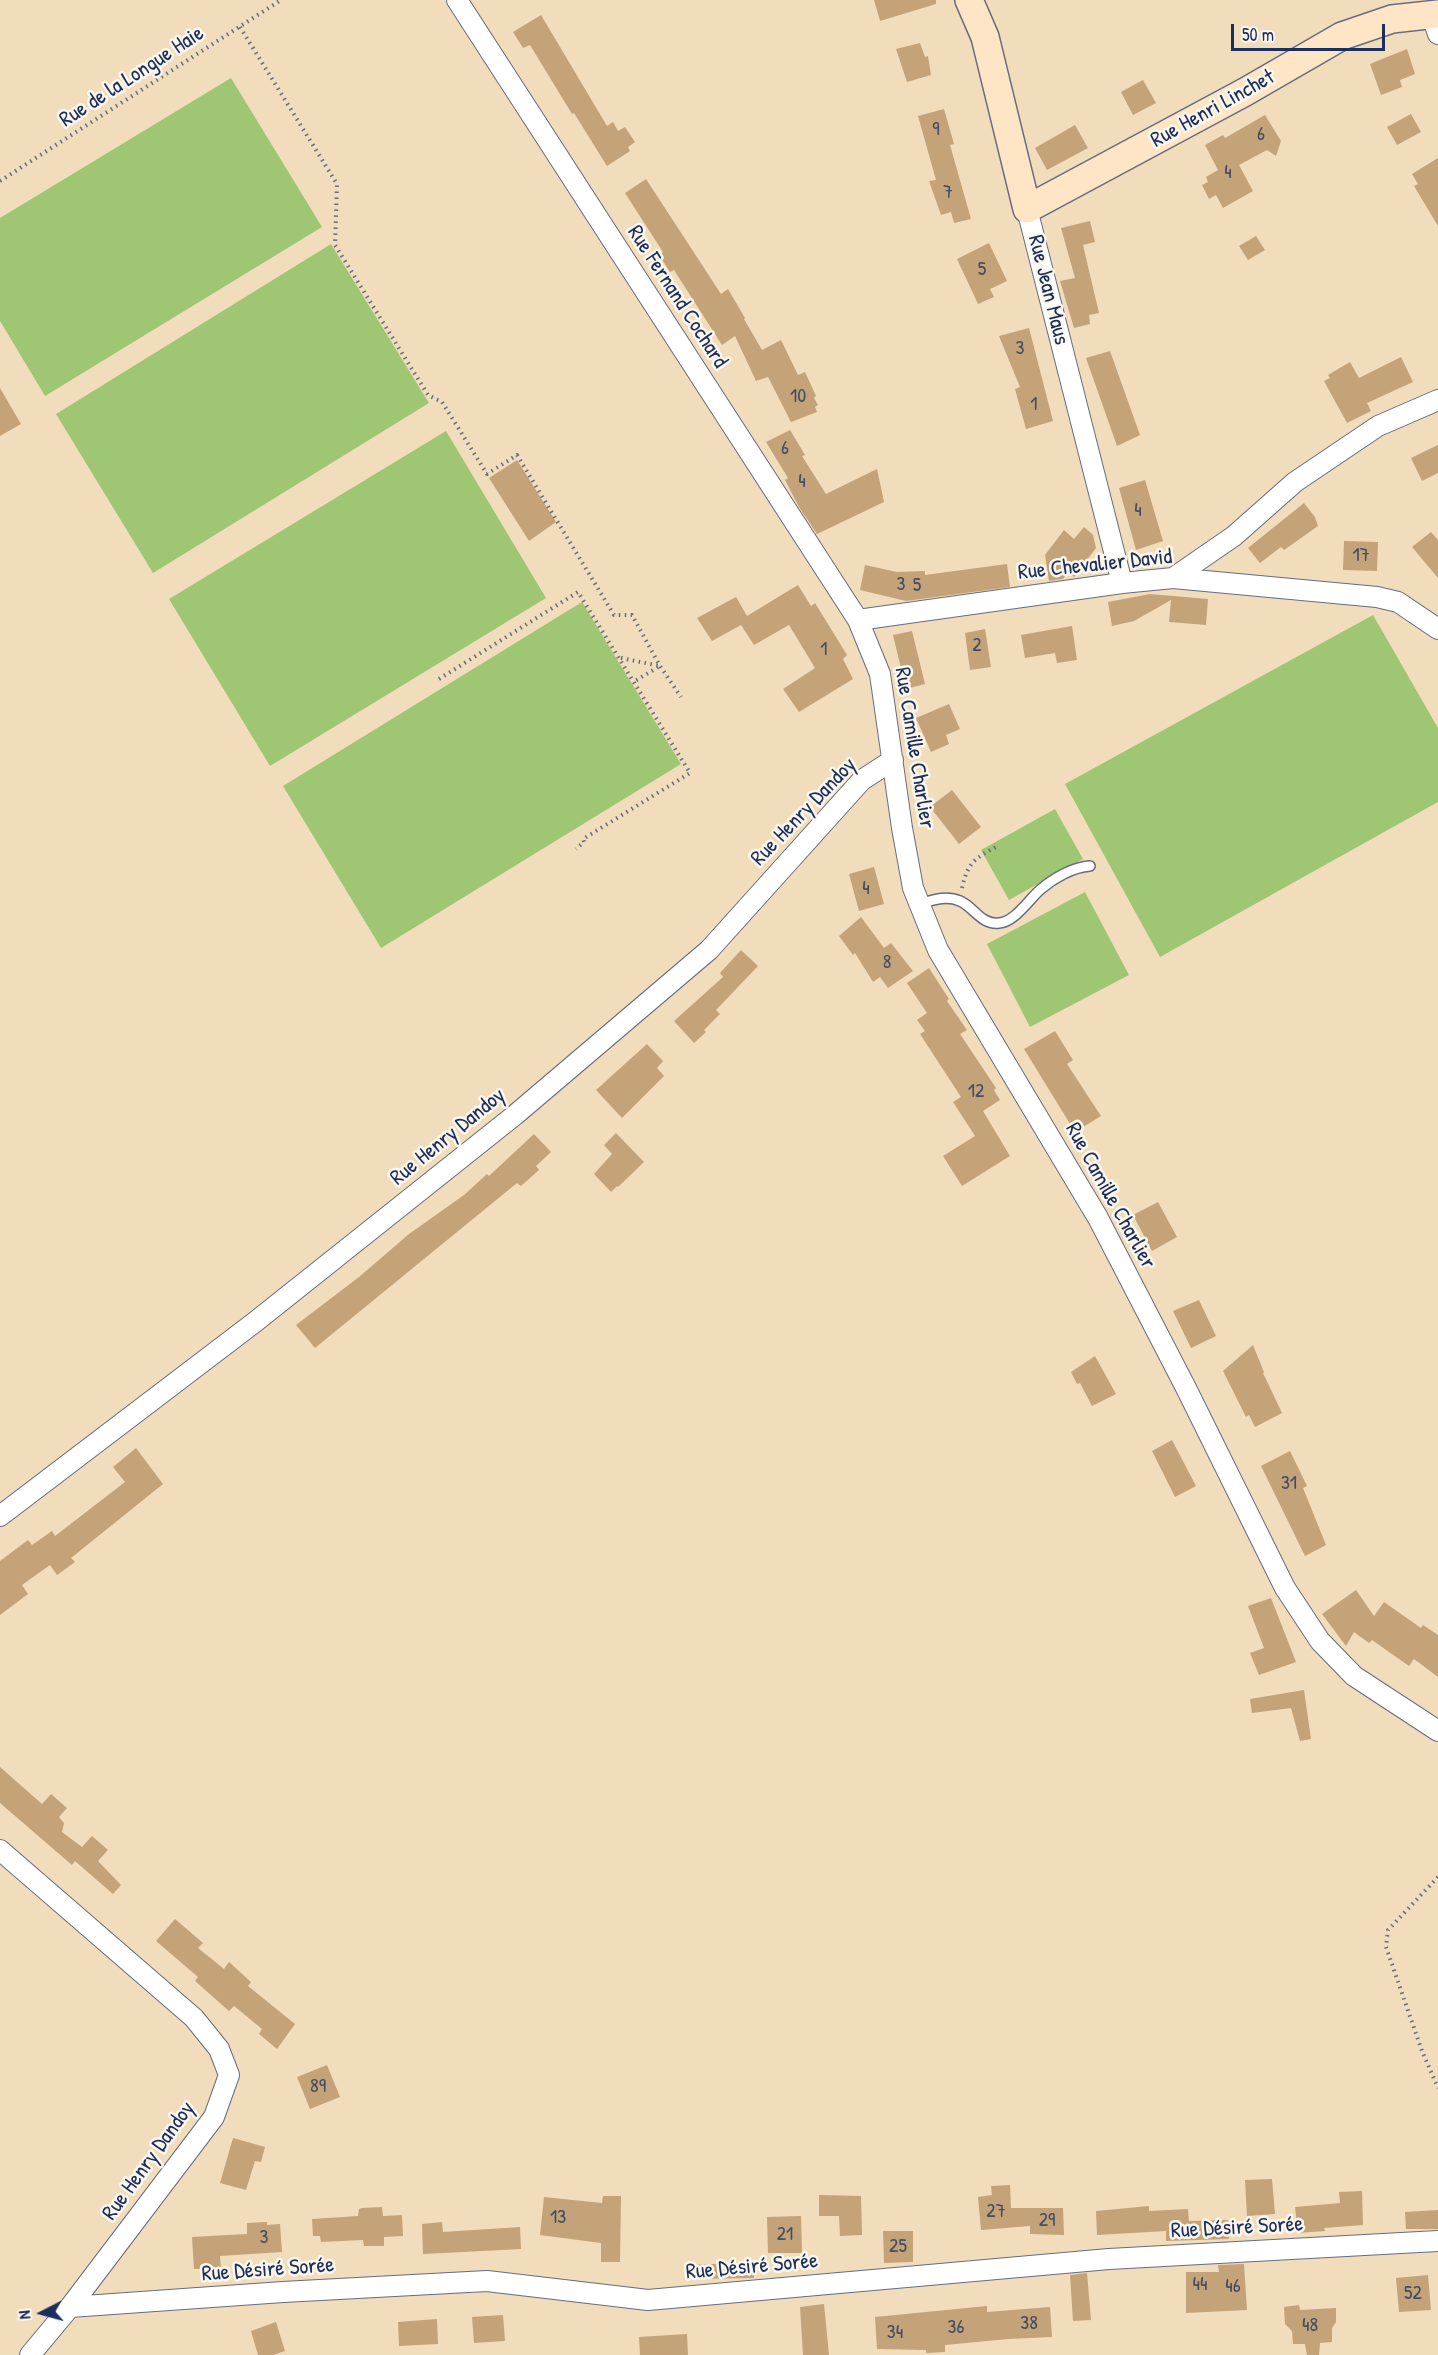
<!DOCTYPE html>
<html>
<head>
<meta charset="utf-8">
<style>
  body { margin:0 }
  #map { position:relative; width:1438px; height:2355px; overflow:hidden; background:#f1dcbc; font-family:"Patrick Hand",sans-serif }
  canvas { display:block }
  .north { position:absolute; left:12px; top:2283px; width:60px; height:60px; -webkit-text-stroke:4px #fbf7ec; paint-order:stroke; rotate:264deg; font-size:16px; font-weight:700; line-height:24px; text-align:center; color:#1b2f5e }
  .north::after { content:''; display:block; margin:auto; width:21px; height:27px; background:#1b2f5e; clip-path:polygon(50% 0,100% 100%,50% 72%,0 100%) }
  .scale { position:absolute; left:1231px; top:24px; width:154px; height:27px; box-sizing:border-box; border:3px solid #1b2f5e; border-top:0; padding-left:8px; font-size:18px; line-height:21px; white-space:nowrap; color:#1b2f5e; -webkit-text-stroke:4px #fbf7ec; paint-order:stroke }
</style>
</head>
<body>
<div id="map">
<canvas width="1438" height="2355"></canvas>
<div class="north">N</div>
<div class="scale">50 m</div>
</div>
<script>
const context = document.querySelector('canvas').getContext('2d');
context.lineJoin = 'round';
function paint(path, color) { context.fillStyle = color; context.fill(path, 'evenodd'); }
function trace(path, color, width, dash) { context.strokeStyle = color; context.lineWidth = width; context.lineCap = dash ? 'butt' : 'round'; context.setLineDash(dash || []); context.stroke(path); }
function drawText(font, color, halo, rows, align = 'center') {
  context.font = font + ' "Patrick Hand",sans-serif'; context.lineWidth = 5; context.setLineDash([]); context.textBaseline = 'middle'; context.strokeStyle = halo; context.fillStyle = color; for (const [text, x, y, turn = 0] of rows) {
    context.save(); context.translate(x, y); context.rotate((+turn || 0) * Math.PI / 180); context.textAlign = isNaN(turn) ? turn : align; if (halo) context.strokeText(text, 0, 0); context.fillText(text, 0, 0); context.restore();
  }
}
const green = new Path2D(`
  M231,78L322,227L45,396L0,321V218Z
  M331,244L429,403L153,573L56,414Z
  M446,431L546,598L270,766L169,599Z
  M582,602L681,764L381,948L283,786Z
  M1373,615L1438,728V802L1160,957L1065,784Z
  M1055,809L1083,859L1009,900L981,850Z
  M1085,892L1129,975L1030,1027L987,944Z`);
const building = new Path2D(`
  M874,0H936V4L880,21Z
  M541,15L607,126L613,122L618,131L625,127L635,142L628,147L630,151L607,166L574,113L572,114L530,45L523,48L513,32Z
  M920,43L925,57L928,56L931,75L907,82L896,49Z
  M1407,49L1415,74L1400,80L1402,87L1381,95L1370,64Z
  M1143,80L1156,103L1133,115L1121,92Z
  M944,109L954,144L950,145L971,219L954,223L951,212L941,215L929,181L936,180L918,116Z
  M1411,114L1421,132L1397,145L1387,127Z
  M1265,115L1281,141L1276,156L1267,150L1239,165L1253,191L1223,208L1216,195L1209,199L1202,185L1208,182L1206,177L1218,170L1205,145L1223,135L1225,138Z
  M1075,125L1088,148L1047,170L1035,148Z
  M1438,158V226L1414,186L1418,184L1412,174Z
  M646,179L721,294L728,289L745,318L744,319L762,350L781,340L798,375L805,372L816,396L814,398L818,405L815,407L817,412L791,422L768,377L756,381L735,336L722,345L674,270L670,272L659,255L663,252L625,193Z
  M1090,221L1095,242L1083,245L1099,313L1089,315L1090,324L1074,328L1060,281L1075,278L1061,228Z
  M1256,236L1265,250L1248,260L1239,246Z
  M989,243L1007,281L990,289L994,297L978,304L957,259Z
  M1029,328L1053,421L1026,429L1015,389L1020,387L999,336Z
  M1110,351L1140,435L1117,446L1086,358Z
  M1401,357L1413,382L1367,403L1371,411L1347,423L1324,381L1330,378L1328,375L1350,362L1359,378Z
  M0,388L21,424L0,436Z
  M790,430L805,455L802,456L826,494L877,469L884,502L817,534L799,507L785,480L788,478L766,442Z
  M1438,445V473L1422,481L1411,458Z
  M517,460L556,522L529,541L489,478Z
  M1145,480L1163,541L1136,550L1119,488Z
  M1304,503L1315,517L1318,526L1284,550L1281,547L1260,563L1248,548Z
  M1084,527L1093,535L1096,548L1074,577L1068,572L1063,579L1049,581L1045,555L1064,530L1074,539Z
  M1431,532L1438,540V578L1412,547Z
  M1344,541L1378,542L1377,571L1343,570Z
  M1007,564L1010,587L906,601L860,590L865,565L897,572L925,571V575Z
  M798,585L811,606L815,603L847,655L843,659L853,679L799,712L783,689L815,668L789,625L754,645L741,625L712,641L697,618L736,597L747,616Z
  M1150,594L1208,599L1206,625L1169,622L1171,600L1134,621L1112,626L1108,602Z
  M1072,626L1077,660L1057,663L1055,653L1025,658L1021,635Z
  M985,629L991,667L970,670L965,633Z
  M912,631L925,684L906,689L893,635Z
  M949,704L960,729L946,735L949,744L931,752L916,718Z
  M952,790L981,827L959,844L930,807Z
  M874,867L884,904L859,911L849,874Z
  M861,917L884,948L891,943L913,971L888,988L880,977L873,982L855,953L853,955L839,936Z
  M741,950L758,966L716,1010L720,1014L704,1030L706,1032L694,1043L674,1021L723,977L720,973Z
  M929,968L949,999L947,1001L967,1030L960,1034L996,1088L994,1090L1000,1100L983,1111L1010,1156L962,1186L943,1156L975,1136L953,1102L961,1097L920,1034L925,1031L917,1020L927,1013L907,983Z
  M1055,1031L1073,1060L1067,1064L1101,1116L1075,1132L1024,1049Z
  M647,1044L663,1061L657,1068L664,1076L622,1118L596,1090Z
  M616,1133L644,1162L618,1187L617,1186L611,1192L594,1174L612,1154L604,1145Z
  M534,1134L551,1152L536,1166L539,1170L521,1186L517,1183L315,1348L296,1325L359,1277L409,1234L464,1195L487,1174L489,1176Z
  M1158,1202L1177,1237L1152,1251L1133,1215Z
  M1199,1300L1216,1336L1191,1348L1173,1311Z
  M1253,1345L1264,1372L1263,1373L1282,1413L1255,1427L1249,1415L1246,1417L1223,1371Z
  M1095,1356L1116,1394L1092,1406L1080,1383L1077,1384L1071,1372Z
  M1172,1440L1196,1486L1175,1497L1152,1451Z
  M136,1448L163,1484L71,1558L75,1562L57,1575L50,1565L22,1585L28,1594L0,1615V1561L28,1540L32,1545L52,1531L55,1536L125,1482L113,1467Z
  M1290,1451L1307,1486L1303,1488L1326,1545L1305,1556L1261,1466Z
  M1356,1590L1374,1616L1384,1602L1421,1628L1423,1625L1438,1635V1677L1414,1659L1409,1666L1372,1640L1369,1643L1354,1632L1346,1646L1322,1614Z
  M1271,1598L1296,1662L1259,1675L1250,1653L1264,1648L1248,1606Z
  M1304,1690L1311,1739L1300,1741L1291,1708L1252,1713L1250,1699Z
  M0,1767L42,1804L51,1794L67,1808L59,1817L64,1823L62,1832L82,1847L92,1836L108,1850L98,1861L121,1885L113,1894L75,1861L72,1865L0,1803Z
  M175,1919L203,1943L198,1948L224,1969L229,1962L251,1982L248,1986L295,2024L277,2049L259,2034L262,2029L234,2006L229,2011L195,1981L198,1977L156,1941Z
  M327,2065L340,2097L310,2109L297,2077Z
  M233,2138L265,2147L261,2162L255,2161L246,2190L220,2183Z
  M1272,2179L1275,2214L1247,2216L1245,2180Z
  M1010,2185L1011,2208H1063L1064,2235L1030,2234V2226L981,2230L978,2197L992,2195L991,2186Z
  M1362,2191L1363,2225L1324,2228L1325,2231L1298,2233L1295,2207L1340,2203L1339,2192Z
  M819,2195L861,2196L862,2235L840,2236L839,2216H819Z
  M603,2196H621L620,2262H601V2243L540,2235L544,2197L602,2203Z
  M1149,2206V2211L1188,2209L1189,2221L1228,2220L1229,2239L1166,2241V2231L1097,2235L1096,2211Z
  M382,2207L383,2216L402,2215L403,2236L384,2237V2246H364L363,2240L321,2242L320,2236H313L312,2219L358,2216L359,2209L362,2208Z
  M1438,2210V2229H1406L1405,2212Z
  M801,2216L802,2253H768L767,2217Z
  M267,2222V2225L280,2224L282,2252L220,2256L221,2268L194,2269L192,2237L247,2234V2223Z
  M442,2222L443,2232L520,2227L521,2249L423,2254L422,2224Z
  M883,2231H913V2262L884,2263Z
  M753,2262L754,2278L693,2279V2265Z
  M1244,2264L1247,2310L1186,2313V2272H1219L1218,2265Z
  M1087,2273L1091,2320L1073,2321L1070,2275Z
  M1428,2275L1431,2310L1399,2312L1396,2278Z
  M824,2304L829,2355H803L800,2307Z
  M1299,2305L1300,2310L1336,2308V2322L1332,2328V2342L1320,2343L1319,2355H1307L1305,2344H1293L1292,2331L1285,2324L1284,2307Z
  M987,2306V2312L1050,2307L1052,2337L1008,2339L945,2345V2352L926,2353V2350L877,2349L875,2317Z
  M503,2315L505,2341L474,2343L472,2317Z
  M437,2319L438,2344L399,2346L398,2322Z
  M276,2322L285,2351L273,2355H258L251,2331Z
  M687,2334L688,2355H640L639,2337Z`);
const path = new Path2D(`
  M240,27L337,184L335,245L428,395L442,402L487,474L517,455L614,615H632L660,666L681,697
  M0,181L281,0
  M621,658L660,666L635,681
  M439,679L578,592L690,773L583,839L584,842L576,849
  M962,888C968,862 975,858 998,846
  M1438,1877L1388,1930L1386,1947L1422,2051L1438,2088`);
const lane = new Path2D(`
  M919,904C933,900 946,895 960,901C974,907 981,925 999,923C1015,922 1029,899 1041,889C1054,878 1073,867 1090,866`);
const street = new Path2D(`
  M457,0L858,620L880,674L902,828L913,888L938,950L1098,1218L1186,1388L1285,1588L1320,1641L1354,1676L1438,1731
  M1432,16L1438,34
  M1027,209L1122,583
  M1173,578L1234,536L1295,482L1378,426L1438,400
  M858,620L1122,583L1173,578L1377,597L1398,602L1438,629
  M0,1516L255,1322L515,1115L709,950L862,780L893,760
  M0,1850L194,2018L219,2049L229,2075L214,2117L70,2307L30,2355
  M70,2307L283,2292L487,2281L648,2300L1109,2259L1438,2241`);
const secondary = new Path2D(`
  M969,0L985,37L1027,209L1245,92L1342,36L1392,19L1438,14`);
const numberNames = [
  ["9",936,130],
  ["6",1261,135],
  ["4",1228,173],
  ["7",948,193],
  ["5",982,270],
  ["3",1020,349],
  ["10",798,397],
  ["1",1034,405],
  ["6",785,449],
  ["4",802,482],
  ["4",1138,511],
  ["17",1361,556],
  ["3",901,585],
  ["5",917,586],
  ["2",977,646],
  ["1",824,650],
  ["4",866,889],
  ["8",887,963],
  ["12",976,1092],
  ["31",1289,1484],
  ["89",318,2087],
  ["27",996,2212],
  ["13",558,2218],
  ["29",1047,2221],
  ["21",785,2235],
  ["3",264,2238],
  ["25",898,2247],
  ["44",1200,2285],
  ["46",1233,2287],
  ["52",1413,2294],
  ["38",1029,2324],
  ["48",1310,2326],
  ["36",956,2328],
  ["34",895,2333]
];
const streetNames = [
  ["Rue de la Longue Haie",132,77,-33],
  ["Rue Henri Linchet",1213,109,-29],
  ["Rue Jean Maus",1048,290,76],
  ["Rue Fernand Cochard",677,297,57],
  ["Rue Chevalier David",1095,565,-6],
  ["Rue Camille Charlier",914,748,81],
  ["Rue Henry Dandoy",804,812,-46],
  ["Rue Henry Dandoy",448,1137,-39],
  ["Rue Camille Charlier",1110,1196,61],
  ["Rue Henry Dandoy",149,2161,-54],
  ["Rue Désiré Sorée",1237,2228,-3],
  ["Rue Désiré Sorée",752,2267,-5],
  ["Rue Désiré Sorée",268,2270,-4]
];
paint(green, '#9fc773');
paint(building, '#c4a378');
trace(lane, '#666c7f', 12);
trace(street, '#666c7f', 22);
trace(secondary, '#666c7f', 30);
trace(path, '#666c7f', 4, [1.5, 4.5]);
trace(lane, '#fff', 9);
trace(street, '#fff', 20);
trace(secondary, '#fde5c5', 27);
drawText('20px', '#454c64', null, numberNames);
drawText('22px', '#1b2f5e', '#fbf7ec', streetNames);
</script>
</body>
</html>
